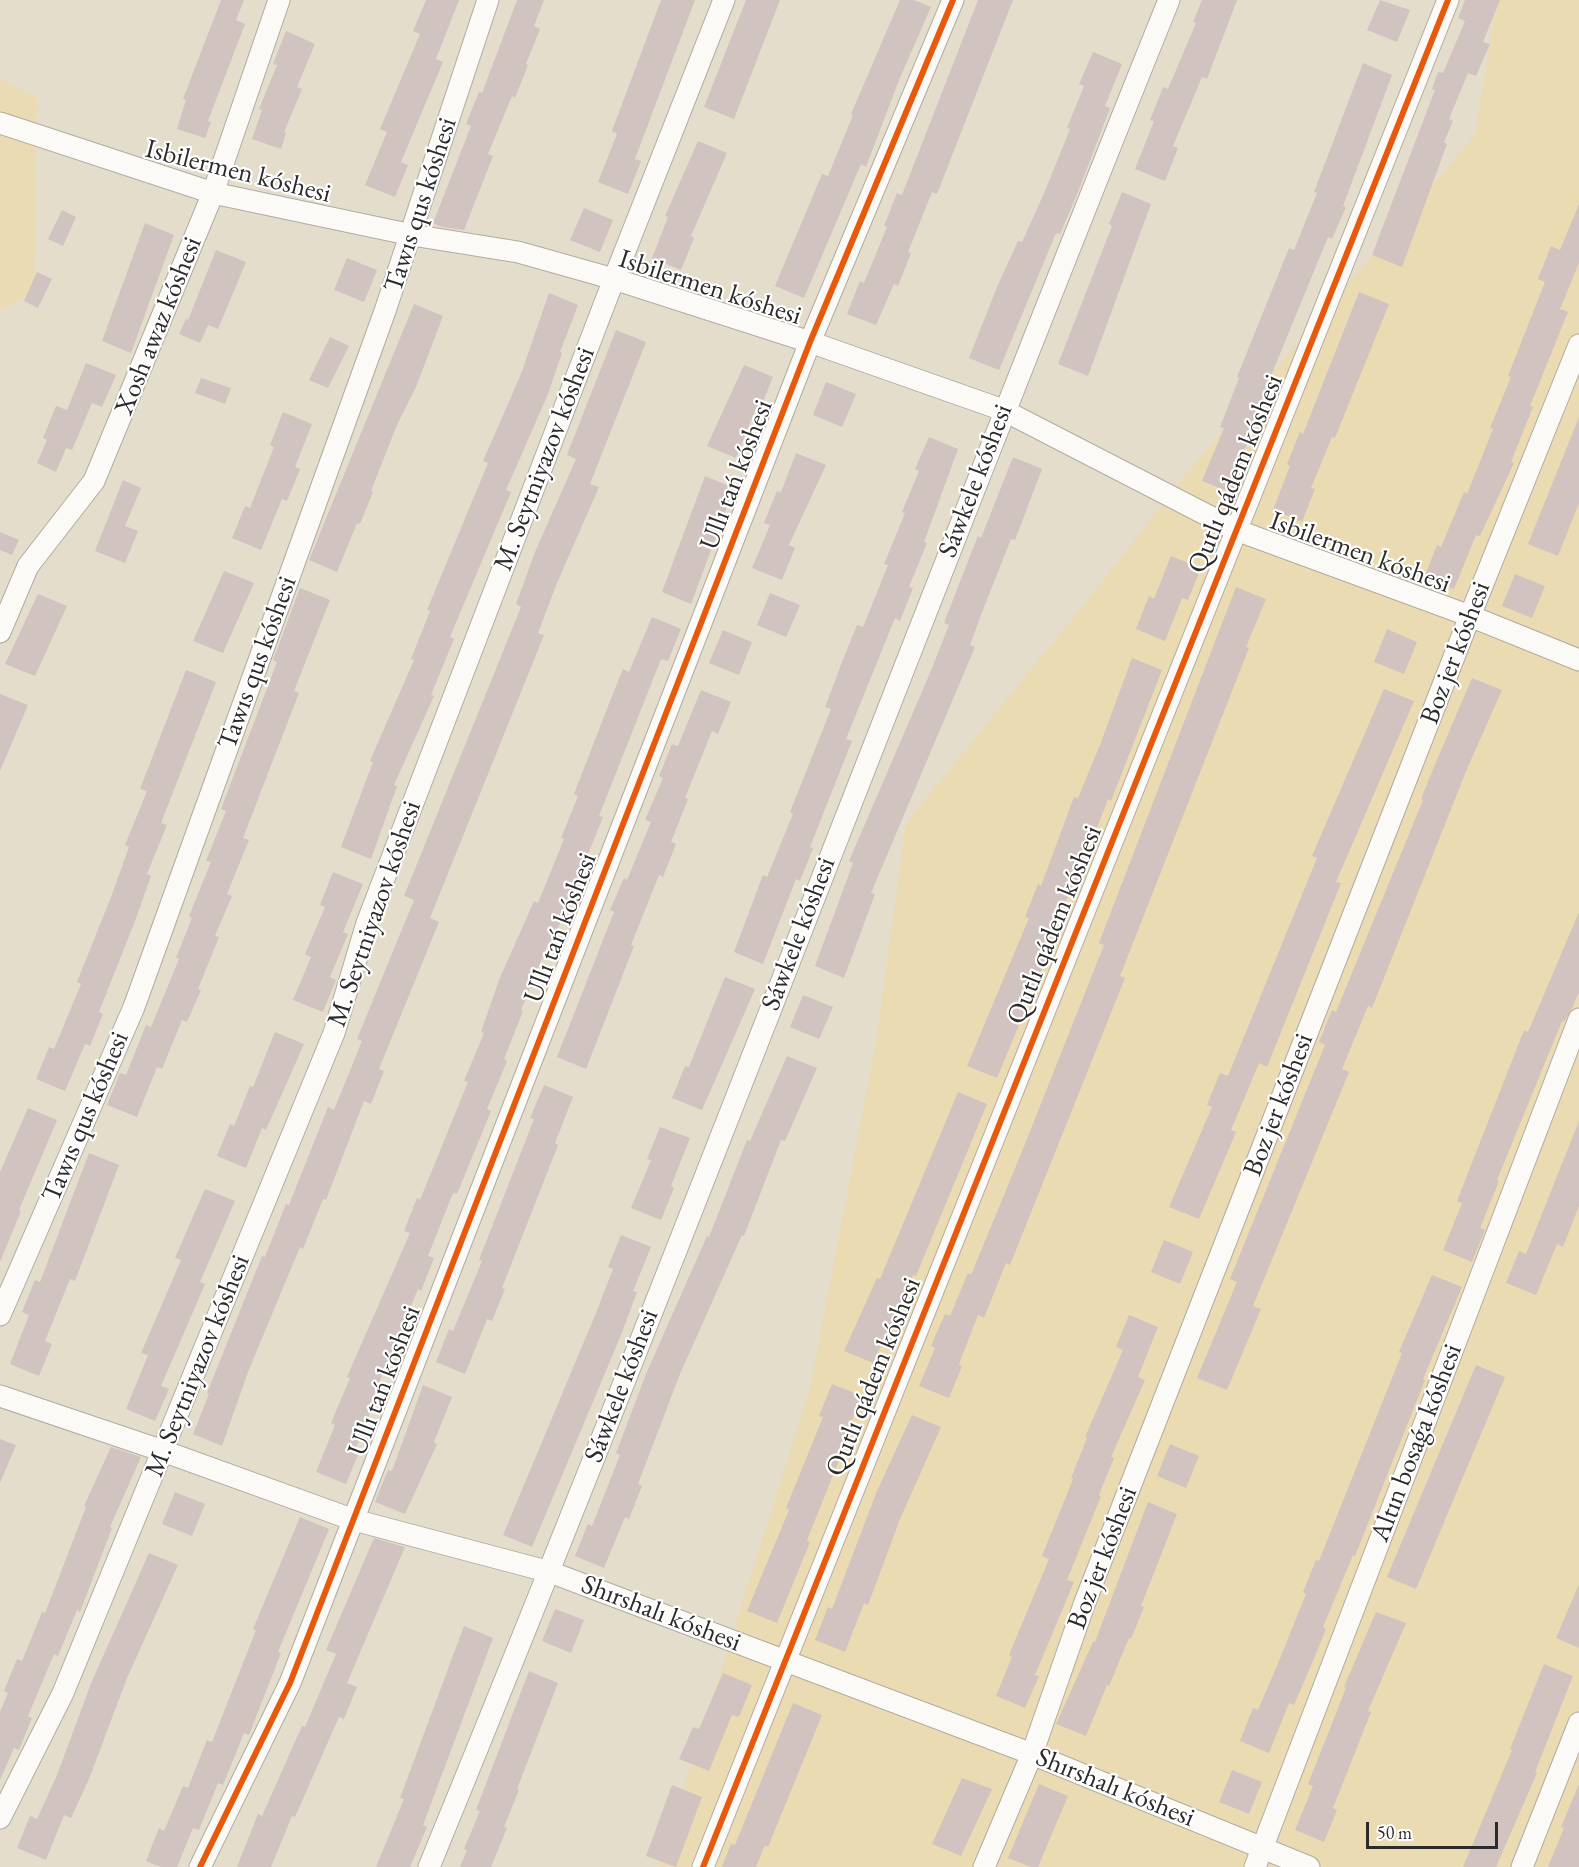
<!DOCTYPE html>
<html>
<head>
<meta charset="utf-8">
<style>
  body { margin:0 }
  #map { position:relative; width:1579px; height:1867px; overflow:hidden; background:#e4ddcc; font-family:"EB Garamond",serif }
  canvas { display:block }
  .scale { position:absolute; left:1366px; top:1822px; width:132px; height:27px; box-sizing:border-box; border:3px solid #2b2b2b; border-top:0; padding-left:8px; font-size:18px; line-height:21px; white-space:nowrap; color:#2b2b2b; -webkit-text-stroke:4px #fff; paint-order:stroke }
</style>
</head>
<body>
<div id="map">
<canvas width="1579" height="1867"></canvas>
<div class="scale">50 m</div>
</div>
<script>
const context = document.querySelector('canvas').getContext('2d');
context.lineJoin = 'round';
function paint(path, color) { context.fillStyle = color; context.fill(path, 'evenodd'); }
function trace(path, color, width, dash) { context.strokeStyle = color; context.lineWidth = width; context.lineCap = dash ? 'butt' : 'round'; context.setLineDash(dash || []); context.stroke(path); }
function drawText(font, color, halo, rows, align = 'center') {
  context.font = font + ' "EB Garamond",serif'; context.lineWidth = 4.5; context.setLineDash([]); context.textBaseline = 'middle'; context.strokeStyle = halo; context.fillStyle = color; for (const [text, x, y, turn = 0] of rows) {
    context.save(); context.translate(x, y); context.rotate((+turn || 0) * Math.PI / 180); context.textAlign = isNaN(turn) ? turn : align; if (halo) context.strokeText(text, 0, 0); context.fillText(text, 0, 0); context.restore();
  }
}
const sand = new Path2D(`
  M1497,0H1579V1867H659L810,1389L876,1043L906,823L1103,581L1181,480L1475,135Z
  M0,79L37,98L34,292L0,310Z`);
const building = new Path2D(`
  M221,0H244L236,20L245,24L208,121L211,122L205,138L177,129L186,100L183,99Z
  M426,0H459L436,59L443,62L401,162L408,165L395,197L365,185L387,132L380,129L420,34L413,31Z
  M517,0H544L534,26L540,29L526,64L528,65L515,98L512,96L488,154L493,156L464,230L442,227L433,223L471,126L466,124L479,92L482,93Z
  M661,0H695L635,159L641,161L628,194L598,182L617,134L612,131Z
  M746,0H780L734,119L704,107Z
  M900,0H914L931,7L899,80L866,167L861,164L804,298L775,286L822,174L828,176L853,115L851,114Z
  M978,0H1013L937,194L932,192L908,252L911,253L898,286L894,284L876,325L847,314L860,281L864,283L887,227L884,226L897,193L902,195Z
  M1202,0H1237L1207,79L1202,77L1173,146L1178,148L1165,181L1135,169L1154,121L1150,120L1163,87L1168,89L1196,23L1193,22Z
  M1380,0L1410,10L1397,42L1367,30Z
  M1465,0H1500L1483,42L1490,44L1476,76L1468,73L1449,119L1453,121L1444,142L1447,144L1402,267L1372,255L1435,90L1432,89L1438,72L1443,73L1465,21L1458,18Z
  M286,31L315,44L297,87L302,89L284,132L286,133L281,149L252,139L262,110L259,109L277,65L273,64Z
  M1093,52L1122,64L1105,106L1110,108L1078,192L1060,234L1056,233L999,370L969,358L997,287L1018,241L1022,242L1045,191L1070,129L1067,128L1084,86L1079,84Z
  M1363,63L1392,75L1343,206L1346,207L1332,239L1328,237L1259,405L1262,406L1241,459L1245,461L1232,493L1202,481L1224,428L1220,427L1239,378L1237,377L1289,248L1294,250L1317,193L1314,192Z
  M698,141L727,153L691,236L694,238L681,270L652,258L668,217L665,216Z
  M1122,192L1151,204L1088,376L1058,364L1112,226L1109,224Z
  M1579,204V263L1560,309L1568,312L1530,406L1533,407L1511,462L1514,463L1480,536L1476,535L1454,589L1424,578L1437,545L1441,547L1464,492L1467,494L1493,429L1490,428L1511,377L1508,376L1545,282L1538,279L1551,246L1560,250Z
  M584,208L613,220L600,252L570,240Z
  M62,210L76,217L63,246L48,239Z
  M145,223L174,235L131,353L102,341Z
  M216,250L246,262L218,329L208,325L200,343L179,334L186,319L188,320Z
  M347,258L377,270L364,302L334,290Z
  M37,272L52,279L38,308L24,301Z
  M1359,292L1389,304L1335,438L1332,437L1311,488L1315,489L1302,522L1273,510L1290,466L1287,464L1300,432L1303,434Z
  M549,293L578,305L560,352L562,353L548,394L506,490L511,492L450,637L454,639L431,695L434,696L394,785L397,786L371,859L341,847L373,762L370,761L414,660L411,659L430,611L427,610L488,463L483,461L521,374Z
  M414,304L443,316L416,387L397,425L371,491L373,492L360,524L357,523L337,572L309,560Z
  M616,330L646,342L590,484L599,487L557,583L538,633L544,635L430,918L439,922L379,1069L384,1071L371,1104L364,1101L326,1200L323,1199L303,1249L300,1247L248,1372L222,1446L193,1434L209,1394L207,1393L262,1256L265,1257L286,1204L289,1205L328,1107L334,1110L362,1041L357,1039L414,900L404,896L521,607L516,604L535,552L576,459L567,455Z
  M330,337L349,346L328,388L309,380Z
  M86,363L116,375L102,407L92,403L72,450L66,448L56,472L37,463L47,440L43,438L56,406L67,410Z
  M744,365L773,377L760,409L756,408L736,458L707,446Z
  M201,378L231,388L225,404L195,393Z
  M826,382L856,394L842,427L813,415Z
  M283,412L312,424L295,467L300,469L287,501L282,499L261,550L232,538L245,506L250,508L274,447L270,445Z
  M1579,417V503L1558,556L1528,544Z
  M929,437L958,449L924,542L927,543L909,587L913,588L900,621L895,618L846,739L852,741L810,847L813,848L800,881L796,879L763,964L734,952L763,875L767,877L793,814L790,812L831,709L825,707L844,657L857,625L863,627L888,565L884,564L905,513L902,512L919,471L915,469Z
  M796,453L826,465L789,545L795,548L782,580L752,568L770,525L764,523L777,491L781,492Z
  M1013,457L1042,469L1015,540L1011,539L986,602L970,645L975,647L871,893L875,894L844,978L815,966L853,863L849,861L930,673L949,625L944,623L965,569L978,536L981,538Z
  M705,476L734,488L691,604L662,592Z
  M123,480L141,488L125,526L138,531L125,563L95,551Z
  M0,532L19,540L12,555L0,550Z
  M1171,556L1201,568L1188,600L1182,598L1165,641L1136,629L1149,596L1154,599Z
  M224,571L254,583L223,653L193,641Z
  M1515,574L1545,586L1532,618L1502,606Z
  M1236,587L1266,599L1246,647L1249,648L1120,976L1125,978L1010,1265L1006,1263L984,1318L978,1315L959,1364L962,1366L949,1398L919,1386L935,1348L931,1346L945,1314L950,1316L968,1273L971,1275L1023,1149L1104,945L1099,943Z
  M300,588L330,600L294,691L299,693L243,838L249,840L227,894L232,896L215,936L219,937L198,989L201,990L187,1022L182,1020L162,1069L157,1067L137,1117L107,1105L120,1073L126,1075L146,1025L151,1027L179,959L176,958L192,918L189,916L211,862L206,861L226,811L221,809L277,662L273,660Z
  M770,593L800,605L786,637L757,625Z
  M38,594L67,606L35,676L5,664Z
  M652,617L681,629L668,661L661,659L599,816L603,817L582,869L586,870L573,902L569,901L551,945L548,944L521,1010L523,1011L504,1059L507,1061L487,1109L491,1111L457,1194L453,1193L428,1256L434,1258L421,1291L418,1289L371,1402L374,1403L355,1450L359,1452L346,1484L316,1472L335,1425L331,1423L350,1378L347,1377L410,1233L404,1231L417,1198L420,1200L468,1082L464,1081L484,1033L481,1032L499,980L534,901L538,903L564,839L561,838L578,796L574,794L610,701L623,669L629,672Z
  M1387,629L1417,642L1404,674L1374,662Z
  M723,630L752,642L739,675L709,663Z
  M1132,658L1162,670L1111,801L1108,799L1076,883L1074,882L1049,941L1053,943L997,1078L967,1066L1029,918L1025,917L1038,884L1041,886L1074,797L1078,798L1100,745Z
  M186,670L216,682L161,823L167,825L147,874L151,876L135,921L99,1012L103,1014L90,1046L85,1044L65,1091L36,1079L49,1047L54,1049L81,984L77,982L111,897L129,847L125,845L147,791L140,789Z
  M1472,678L1502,690L1467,769L1372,1008L1368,1006L1342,1069L1349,1072L1253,1306L1261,1309L1227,1390L1197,1378L1237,1282L1230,1279L1325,1045L1319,1042L1332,1010L1336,1012L1423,800L1421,799L1434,767Z
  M1384,689L1414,701L1336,882L1341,883L1267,1067L1259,1063L1231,1130L1236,1132L1199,1219L1169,1207L1212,1107L1207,1105L1220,1073L1228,1076L1317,858L1312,856Z
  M701,690L731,702L718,734L712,731L685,798L688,799L671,842L676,844L663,877L659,875L631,945L634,946L586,1069L557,1057L614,912L610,910L624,878L627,880L651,822L645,820L663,778L659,776L672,744L678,746Z
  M0,694L28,705L0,771Z
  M333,872L363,884L343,932L348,934L330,977L336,980L323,1012L293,1000L311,957L305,954L325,907L320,905Z
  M1579,912V992L1572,1008L1564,1022L1562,1021L1497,1180L1499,1181L1480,1228L1485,1230L1472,1262L1443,1250L1462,1203L1457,1201L1524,1030L1528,1032Z
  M725,977L755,989L702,1110L672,1098L685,1066L689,1067Z
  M803,995L833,1007L819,1039L790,1027Z
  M275,1032L304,1044L266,1130L262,1128L246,1168L217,1156L230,1124L234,1126L250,1086L253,1087Z
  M787,1056L817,1068L785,1141L781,1140L744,1236L742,1235L680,1374L638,1484L642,1486L629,1519L625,1517L604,1568L575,1556L588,1524L592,1526L620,1455L616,1453L646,1374L707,1236L709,1237L747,1140L750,1141Z
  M544,1085L573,1097L555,1143L558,1145L502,1288L505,1289L492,1321L487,1319L465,1374L436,1362L449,1329L453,1331L482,1261L479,1260L534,1119L530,1118Z
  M958,1092L987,1104L916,1276L913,1275L873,1363L844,1351L877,1278L880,1279Z
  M28,1108L57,1120L19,1210L21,1211L0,1262V1172Z
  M1579,1121V1206L1563,1247L1557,1244L1536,1295L1506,1283L1519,1251L1526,1254Z
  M660,1127L690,1138L671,1186L674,1188L661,1220L631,1208L651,1160L647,1159Z
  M89,1153L119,1165L75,1281L70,1279L45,1341L52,1344L39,1376L10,1364L29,1315L22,1312L35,1280L40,1282Z
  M205,1189L235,1201L200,1282L205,1284L161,1386L169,1389L155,1421L126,1409L148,1355L141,1353L181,1260L175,1258Z
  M621,1235L651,1247L633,1291L637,1292L621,1335L532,1547L503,1535L596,1313L613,1269L608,1267Z
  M1164,1240L1193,1252L1180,1284L1151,1272Z
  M1432,1275L1462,1287L1423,1379L1425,1380L1355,1556L1353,1555L1323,1627L1326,1629L1313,1661L1294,1705L1289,1703L1269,1753L1240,1741L1253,1708L1258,1710L1279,1661L1306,1594L1303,1592L1316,1560L1319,1561L1402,1353L1399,1352Z
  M1129,1315L1158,1327L1138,1377L1145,1380L1111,1457L1114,1458L1099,1495L1101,1496L1067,1580L1074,1582L1035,1675L1039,1676L1025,1708L996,1696L1012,1657L1009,1655L1049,1559L1042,1556L1073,1479L1071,1478L1087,1438L1085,1437L1123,1350L1116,1347Z
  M1476,1365L1505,1377L1416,1589L1387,1577Z
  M832,1384L862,1396L841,1446L844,1448L807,1540L810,1542L777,1623L747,1611L789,1510L786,1508L823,1417L819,1416Z
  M423,1385L452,1397L434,1442L437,1444L405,1514L375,1502L388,1470L392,1471Z
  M912,1415L941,1427L900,1519L868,1605L864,1603L845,1652L815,1640L828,1607L832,1609L877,1491Z
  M0,1439L16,1445L0,1483Z
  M1170,1444L1199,1456L1186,1488L1157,1476Z
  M111,1447L141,1457L110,1527L112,1528L80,1612L77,1610L58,1656L54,1654L28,1716L32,1718L19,1750L14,1748L0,1780V1712L8,1693L4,1691L17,1659L22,1661L42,1612L45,1613L86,1507L84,1506Z
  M175,1492L205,1504L192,1536L162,1524Z
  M1148,1502L1177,1514L1141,1606L1144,1607L1131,1639L1129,1638L1109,1686L1107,1685L1086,1736L1056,1724L1093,1642H1095Z
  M300,1517L329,1529L278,1652L281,1653L249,1735L244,1733L223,1785L218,1783L199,1830L193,1828L177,1867H161L146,1861L159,1828L164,1831L183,1786L188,1788L207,1740L212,1742L256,1630L253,1629Z
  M374,1538L405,1547L347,1683L357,1687L344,1719L339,1717L295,1817L292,1816L271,1867H237L258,1814L262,1816L302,1726L305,1727L336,1654L326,1650Z
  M149,1553L178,1565L127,1678L89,1779L71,1818L64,1815L46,1860L17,1848L30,1816L37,1819L57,1775L92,1681Z
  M1579,1584V1648L1556,1638Z
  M555,1609L584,1620L571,1653L542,1641Z
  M1376,1612L1406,1623L1368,1711L1371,1712L1333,1808L1337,1810L1324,1842L1295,1830L1313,1786L1308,1784L1346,1688L1344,1687Z
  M464,1626L493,1638L423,1825L427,1827L410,1867H376L404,1799L400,1798Z
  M1544,1664L1573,1676L1535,1772L1537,1773L1496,1867H1463L1512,1750L1510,1749Z
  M529,1671L558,1683L517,1789L519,1790L504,1827L507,1828L491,1867H460L467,1850L464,1849L480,1811L476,1810Z
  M723,1673L752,1685L739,1717L732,1715L709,1771L679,1759L693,1727L699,1729Z
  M793,1703L822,1715L768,1847L765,1845L756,1867H722L731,1844L735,1845Z
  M1232,1770L1262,1782L1249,1814L1219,1802Z
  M962,1778L992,1789L961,1856L932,1844Z
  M1039,1784L1068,1796L1038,1867H1031L1008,1858Z
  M1579,1784V1867H1548L1564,1828L1561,1827Z
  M672,1785L702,1797L676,1867L646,1856Z`);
const minor = new Path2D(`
  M0,123L213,193L412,235L518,252L614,279L810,342L1003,410L1236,530L1470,616L1579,660
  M0,632L28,566L94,481L213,193L279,0
  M0,1315L134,1007L385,311L488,0
  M0,1396L163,1451L354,1520L550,1572L1032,1754L1309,1867
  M0,1818L63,1693L334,1033L367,923L614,279L724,0
  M200,1867L290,1683L810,342L953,0
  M429,1867C683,1248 918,621 1169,0
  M703,1867L1448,0
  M984,1867L1032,1754L1085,1602L1470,616L1579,345
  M1255,1867L1579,1019
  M1522,1867L1579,1723`);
const cycleway = new Path2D(`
  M200,1867L290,1683L810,342L953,0
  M703,1867L1448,0`);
const streetNames = [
  ["Isbilermen kóshesi",238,172,14],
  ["Tawıs qus kóshesi",421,205,-72],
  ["Isbilermen kóshesi",710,288,18],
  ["Xosh awaz kóshesi",159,326,-68],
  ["M. Seytniyazov kóshesi",545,459,-69],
  ["Qutlı qádem kóshesi",1236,474,-68],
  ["Ullı tań kóshesi",737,475,-69],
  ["Sáwkele kóshesi",976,481,-69],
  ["Isbilermen kóshesi",1360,553,20],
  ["Boz jer kóshesi",1456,653,-69],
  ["Tawıs qus kóshesi",258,663,-70],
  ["M. Seytniyazov kóshesi",375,914,-71],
  ["Qutlı qádem kóshesi",1055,925,-68],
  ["Ullı tań kóshesi",561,928,-69],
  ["Sáwkele kóshesi",799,934,-69],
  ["Boz jer kóshesi",1279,1105,-69],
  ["Tawıs qus kóshesi",86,1117,-67],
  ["M. Seytniyazov kóshesi",198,1366,-68],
  ["Qutlı qádem kóshesi",874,1377,-68],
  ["Ullı tań kóshesi",385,1381,-69],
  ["Sáwkele kóshesi",622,1386,-69],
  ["Altın bosaǵa kóshesi",1417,1443,-69],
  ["Boz jer kóshesi",1103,1558,-69],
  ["Shırshalı kóshesi",661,1614,21],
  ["Shırshalı kóshesi",1115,1788,22]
];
paint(sand, '#eadbb3');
paint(building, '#d1c3bf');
trace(minor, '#b0aca1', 23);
trace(minor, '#fbfaf7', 21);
trace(cycleway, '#e8590c', 6);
drawText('27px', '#2b2b2b', '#fff', streetNames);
</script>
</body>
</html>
